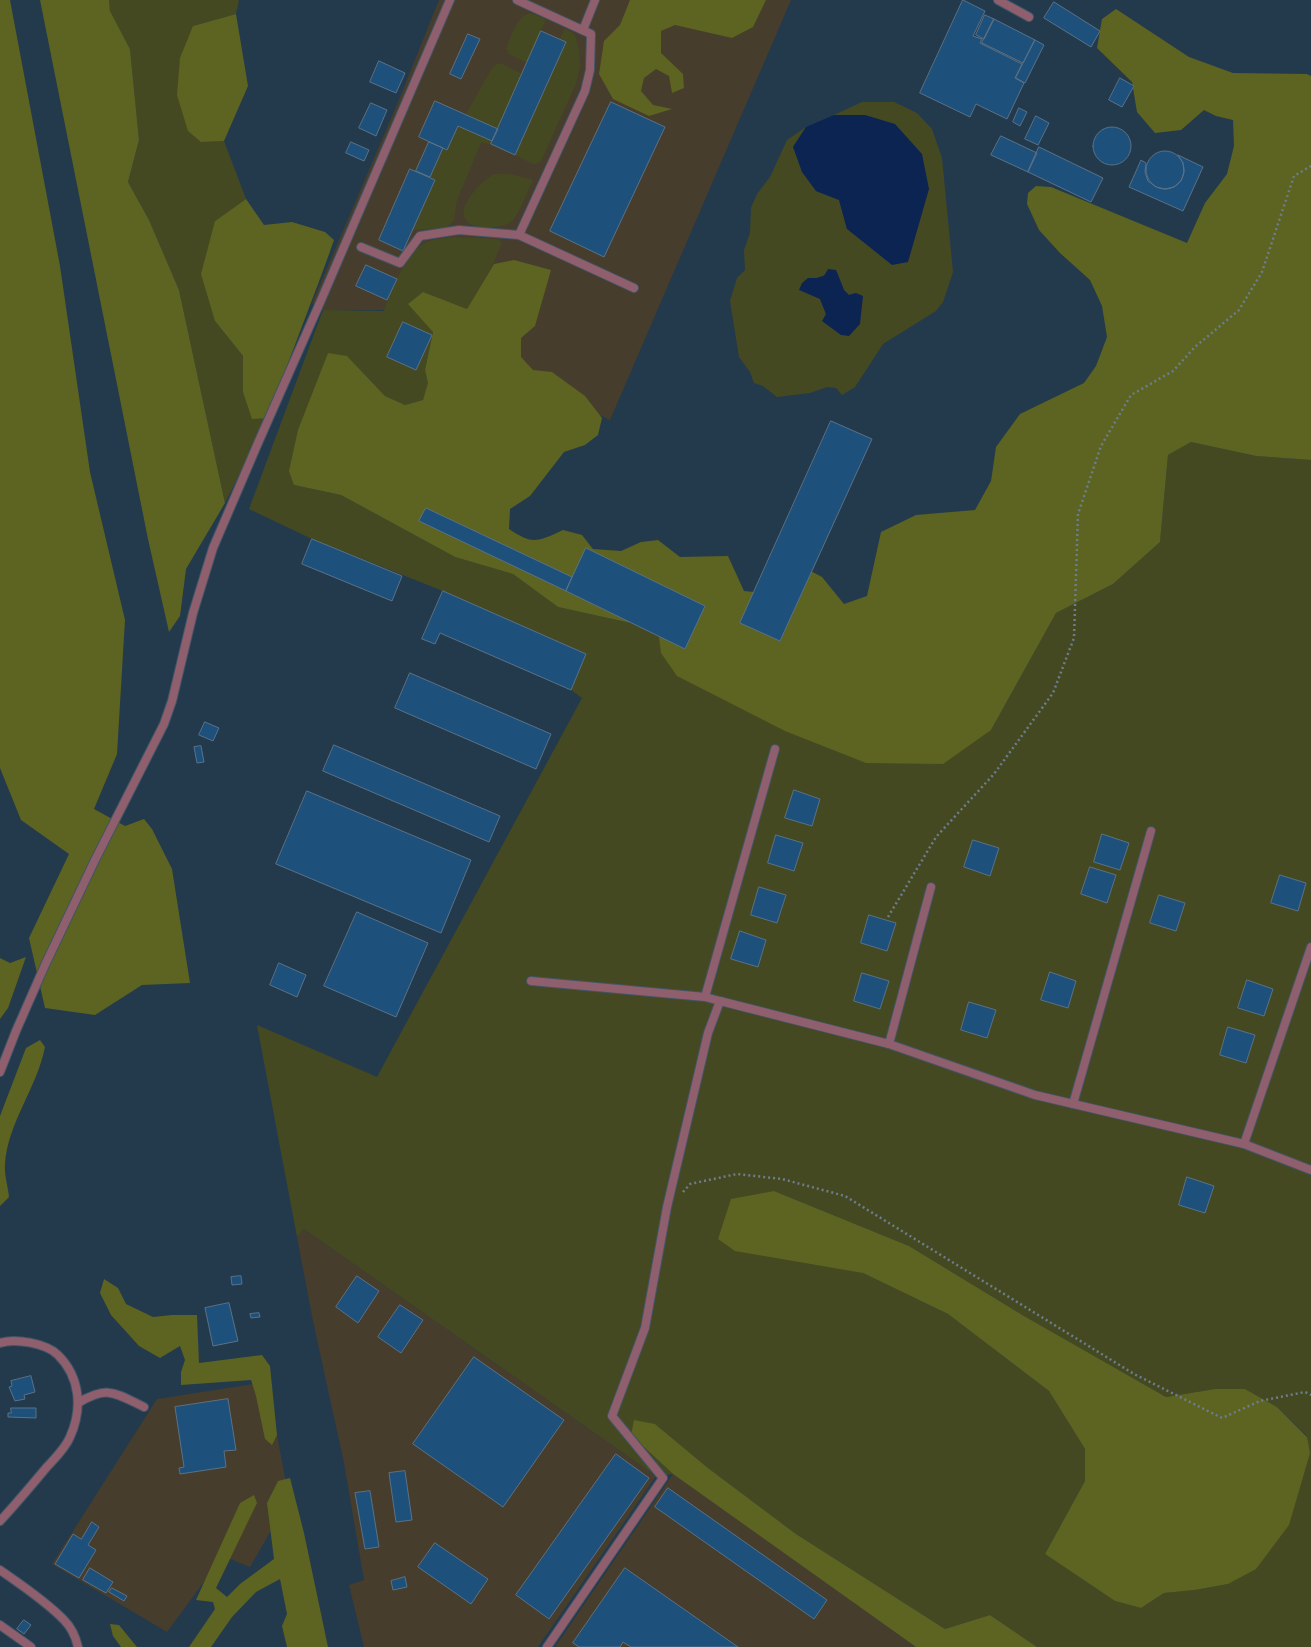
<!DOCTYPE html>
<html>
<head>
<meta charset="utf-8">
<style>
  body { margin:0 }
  canvas { display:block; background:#23394c }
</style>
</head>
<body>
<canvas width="1311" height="1647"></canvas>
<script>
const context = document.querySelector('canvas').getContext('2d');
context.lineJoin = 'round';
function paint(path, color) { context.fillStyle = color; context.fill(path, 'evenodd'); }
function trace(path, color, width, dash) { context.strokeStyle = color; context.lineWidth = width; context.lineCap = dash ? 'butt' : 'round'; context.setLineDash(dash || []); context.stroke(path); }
const industrial = new Path2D(`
  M439,0H791L610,420L385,310H323L312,303L398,102Z
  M304,1229L656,1476L538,1647H364L349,1585L364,1580L344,1463L313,1321L297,1237Z
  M267,1382L289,1499L250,1567L223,1556L167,1632L52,1564L157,1399Z
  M673,1474L916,1647H555Z`);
const green = new Path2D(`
  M109,0H239L236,14L193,26L201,142L224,141L246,199L215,221V321L243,356V392L268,418L225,503L179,290L149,220L128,182L139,140L130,49L110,11Z
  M531,13L546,19L527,63L509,54L506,48C512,36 516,16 531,13Z
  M565,28L575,35L579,50L580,66L576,84L540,163L533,164L515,155L566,42L560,39Z
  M497,64H502L522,74L498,129L466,114L493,67Z
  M862,102H894L917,113L932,129L942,158L953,272L943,302L936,311L883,344L855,387L842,395L836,388L827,387L810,393L777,397L763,386L754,383L750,372L739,357L730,301L737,278L745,270L744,250L750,233L751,208L757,194L770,177L787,140L806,127L793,147L816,191L839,200L847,229L865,115H834ZM836,270L844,290L849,295L856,293L826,314L820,299L817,278Z
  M458,126L492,141L491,144L481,143L457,200L454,220L446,228L412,230L435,180L430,177L443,148L447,150Z
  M494,174H510L533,180C528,190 519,215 512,221C504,229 473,231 466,220C456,205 483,181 494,174Z
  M455,237L497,239L502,243L493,264L467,309L423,292L433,332L425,370L429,383L423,400L405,405L385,396L347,356L294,485L341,495L455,557L513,574L558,607L658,629L991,730L1056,613L1113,584L1160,542L1168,455L1191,442L1256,456L1311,460V1647H1037L990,1615L945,1629L796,1534L708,1468L655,1424L631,1435L673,1474L656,1476L304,1229L297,1237L257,1025L377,1077L582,698L571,690L586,654L443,591L312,539L249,509L323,310L384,311C390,292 407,252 425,243C434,239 446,238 455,237ZM774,1191L909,1246L1024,1316L1166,1397L1215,1389H1245L1277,1407L1307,1436L1228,1584L1195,1590L1164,1593L1141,1608L1115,1601L1045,1554L1085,1481V1449L1049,1391L948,1314L863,1273Z`);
const forest = new Path2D(`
  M0,0H10L60,266L90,472L125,620L117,754L94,809L125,826L144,819L152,829L172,869L190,983L142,985L95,1015L45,1008L29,938L69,854L21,820L0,768Z
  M40,0H109L110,11L130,49L139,140L128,182L149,220L179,290L225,503L186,569L180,616L169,632L148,539Z
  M630,0H766L753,27L732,38L675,25L661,31V53L683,74L684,88L672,93L669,76L656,69L644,78L641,91L653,105L672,109L649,116L613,99L599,74L604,41L620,25Z
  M1116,9L1189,57L1233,73L1307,74L1311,76V460L1256,456L1191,442L1168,455L1160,542L1113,584L1056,613L991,730L943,764L866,763L785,731L677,676L661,653L658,629L558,607L513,574L455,557L341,495L294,485L289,471L298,430L328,353L347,356L385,396L405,405L423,400L428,383L425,370L433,332L408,304L423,292L467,309L494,264L514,260L551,270L535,326L521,338V357L533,370L552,372L585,396L602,418L598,435L585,445L564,452L530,496L510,509L509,529C533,545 537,542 563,530L582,535L593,549L621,551L641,542L658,540L680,557L728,556L744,591L754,592L805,568L822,577L844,604L867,596L881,532L916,515L975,510L991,481L996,447L1020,414L1084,383L1096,366L1107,337L1102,306L1090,280L1060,253L1039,230L1027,204L1028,193L1036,186L1051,187L1187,243L1205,203L1227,174L1234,146L1233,120L1216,116L1204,110L1181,130L1155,133L1137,112L1132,82L1097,48L1102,19Z
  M236,14L248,86L224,141L201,142L188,131L177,95L180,58L193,26Z
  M246,199L264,225L292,222L325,232L334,240C313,300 289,358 268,418L252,419L243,392V356L215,321L201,274L215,221Z
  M26,957L8,1008L0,1019V958L10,963Z
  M40,1040L45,1047C37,1088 8,1122 5,1164C4,1174 8,1187 9,1197L0,1206V1116L26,1048Z
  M774,1191L909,1246L1024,1316L1166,1397L1215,1389H1245L1277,1407L1307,1437L1310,1453L1289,1525L1256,1569L1228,1584L1195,1590L1164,1593L1141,1608L1115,1601L1045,1554L1085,1481V1449L1049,1391L948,1314L863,1273L735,1251L718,1239L731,1199Z
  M104,1279L118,1288L126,1304L153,1317L172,1315H197L199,1363L262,1355L270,1366L277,1435L272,1445L265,1439L256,1396L251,1380L181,1385V1372L185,1360L180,1346L160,1358L139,1346L111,1315L100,1293Z
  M634,1420L655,1424L708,1468L796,1534L945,1629L990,1615L1037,1647H916L673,1474L631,1435Z
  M290,1478L304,1533L328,1647H287L282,1626L287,1614L280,1579L256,1592L232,1617L211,1647H189L215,1609L213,1602L196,1600L240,1503L254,1495L257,1503L216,1588L227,1597L240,1584L274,1559L267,1503L278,1481Z
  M110,1624L119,1625L137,1647H121L113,1636Z`);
const water = new Path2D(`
  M834,115H865L895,124L922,154L929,189L908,262L892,265L847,229L839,200L816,191L802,172L793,147L806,127Z
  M828,269L836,270L844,290L849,295L856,293L863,296L860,324L849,336L841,335L822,321L826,314L820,299L799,290L802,283L808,278H817L824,276Z`);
const building = new Path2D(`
  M963,0L985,11L973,36L982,39L980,43L1022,64L1015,78L1024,83L1007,119L976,104L970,117L920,93Z
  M1054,2L1100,31L1091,47L1044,18Z
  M985,15L994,19L984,39L976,35Z
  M994,19L1035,40L1023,63L982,43Z
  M541,31L566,42L515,155L491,144Z
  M468,34L480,39L461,79L450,74Z
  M1035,40L1044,45L1025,83L1016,78Z
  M379,61L405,73L396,93L370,82Z
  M1120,78L1134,86L1122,107L1109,100Z
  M435,101L498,129L492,141L458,126L447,150L419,137Z
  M611,102L665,127L604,257L550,231Z
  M371,103L387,110L376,136L359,128Z
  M1019,108L1027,112L1020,126L1013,122Z
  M1036,116L1049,123L1038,145L1025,139Z
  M1093 146a19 19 0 1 1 38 0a19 19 0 1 1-38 0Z
  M1001,136L1037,153L1028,172L991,155Z
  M351,142L369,150L364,161L346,153Z
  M429,142L443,148L430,177L416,171Z
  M1039,147L1103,178L1091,202L1028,172Z
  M1146 170a19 19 0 1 1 38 0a19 19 0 1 1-38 0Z
  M1178,155L1203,167L1183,211L1129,187L1141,160L1146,163L1145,172L1148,181L1156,187L1165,189L1174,187L1181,181L1184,172L1183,163Z
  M410,169L435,180L403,251L379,240Z
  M366,265L397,279L387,300L356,286Z
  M403,322L432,335L416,370L387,357Z
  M831,421L872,439L780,641L740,623Z
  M426,508L572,577L566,591L419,521Z
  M312,539L402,576L392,601L302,564Z
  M586,548L705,606L685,649L566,591Z
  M443,591L586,654L571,690L440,633L435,644L422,639Z
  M410,673L551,734L536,769L395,708Z
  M205,722L219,728L213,741L199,735Z
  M334,745L500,816L489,842L323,771Z
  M201,746L204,762L197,763L194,747Z
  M794,790L820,799L812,826L785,818Z
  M307,791L471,860L441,933L276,864Z
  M1102,834L1129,843L1120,870L1094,862Z
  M776,835L803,843L794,871L768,863Z
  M973,840L999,848L990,876L964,867Z
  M1090,867L1116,875L1107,903L1081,894Z
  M1280,875L1306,883L1298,911L1271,903Z
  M759,887L786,895L777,923L751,915Z
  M1159,895L1185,903L1176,931L1150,923Z
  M357,912L428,943L396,1017L324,986Z
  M869,915L896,923L887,951L861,943Z
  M740,931L766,940L758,967L731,959Z
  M279,963L306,975L297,997L270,985Z
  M1050,972L1076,981L1068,1008L1041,1000Z
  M862,973L889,981L880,1009L854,1001Z
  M1247,980L1273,989L1264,1016L1238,1008Z
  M969,1002L996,1010L987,1038L961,1030Z
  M1228,1027L1255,1035L1246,1063L1220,1055Z
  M1187,1177L1214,1186L1205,1213L1179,1205Z
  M241,1276L242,1284L232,1285L231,1277Z
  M357,1276L379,1291L358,1323L336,1307Z
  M229,1303L238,1341L213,1346L205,1308Z
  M400,1305L423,1320L401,1353L378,1337Z
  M259,1313L260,1317L251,1318L250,1314Z
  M474,1357L564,1420L503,1507L413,1444Z
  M31,1376L35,1392L24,1395L25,1399L15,1401L9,1387L12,1386L11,1381Z
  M228,1399L236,1450L224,1451L226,1467L180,1474L179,1468L184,1467L175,1407Z
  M11,1408H36V1418L8,1417V1413H11Z
  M616,1454L649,1478L549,1619L516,1595Z
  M405,1471L412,1520L396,1522L389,1473Z
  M668,1488L827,1600L814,1619L655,1507Z
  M370,1491L379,1547L365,1549L355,1493Z
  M92,1522L99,1527L88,1545L96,1550L79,1578L55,1564L73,1534L81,1539Z
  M435,1543L488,1579L471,1604L418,1567Z
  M90,1568L113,1582L106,1593L83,1580Z
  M625,1568L738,1647H631L623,1642L620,1647H579L573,1643Z
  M405,1577L407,1587L393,1590L391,1581Z
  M112,1588L127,1596L124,1601L109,1592Z
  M24,1620L31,1625L24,1634L17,1629Z`);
const path = new Path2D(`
  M888,917L936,837L994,774L1053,693L1074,638L1078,514L1101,446L1131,395L1173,371L1195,347L1239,310L1262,272L1294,176L1311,166
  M683,1192L690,1184L737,1174L782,1179L845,1196L1134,1374L1222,1418L1260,1401L1305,1392L1311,1395`);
const service = new Path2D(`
  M998,0L1029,17
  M583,30L595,0
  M519,235L634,288
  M361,247L400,263L420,236L459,230L519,235L585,91L590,70L591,34L517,0
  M531,981L705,997L720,1001
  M705,997L775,749
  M889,1044L931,887
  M1073,1104L1151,831
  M1244,1144L1311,947
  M78,1403C108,1385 115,1393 144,1407
  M0,1570C20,1584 47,1602 64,1620C71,1627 76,1638 78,1647
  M0,1625L31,1647`);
const minor = new Path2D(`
  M0,1072L16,1031L45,965L95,860L164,724L172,701L193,613L213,548L258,443L322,298L450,0
  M0,1343C15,1338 46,1343 58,1355C80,1377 83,1408 70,1437C65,1449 55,1458 46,1468C31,1486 16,1504 0,1521
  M547,1647L663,1478L612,1416L645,1328L667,1207L708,1033L720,1001L889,1044L1035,1095L1244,1144L1311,1170`);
paint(industrial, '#463d2c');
paint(green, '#454922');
paint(forest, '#5d6320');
paint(water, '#0b2452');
paint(building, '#1d517c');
trace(building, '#5a7186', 1);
trace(service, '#415567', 10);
trace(minor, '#415567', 10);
trace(path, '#6c7e8e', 2.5, [2, 3]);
trace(service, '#905f6e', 8);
trace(minor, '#905f6e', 8);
</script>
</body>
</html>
